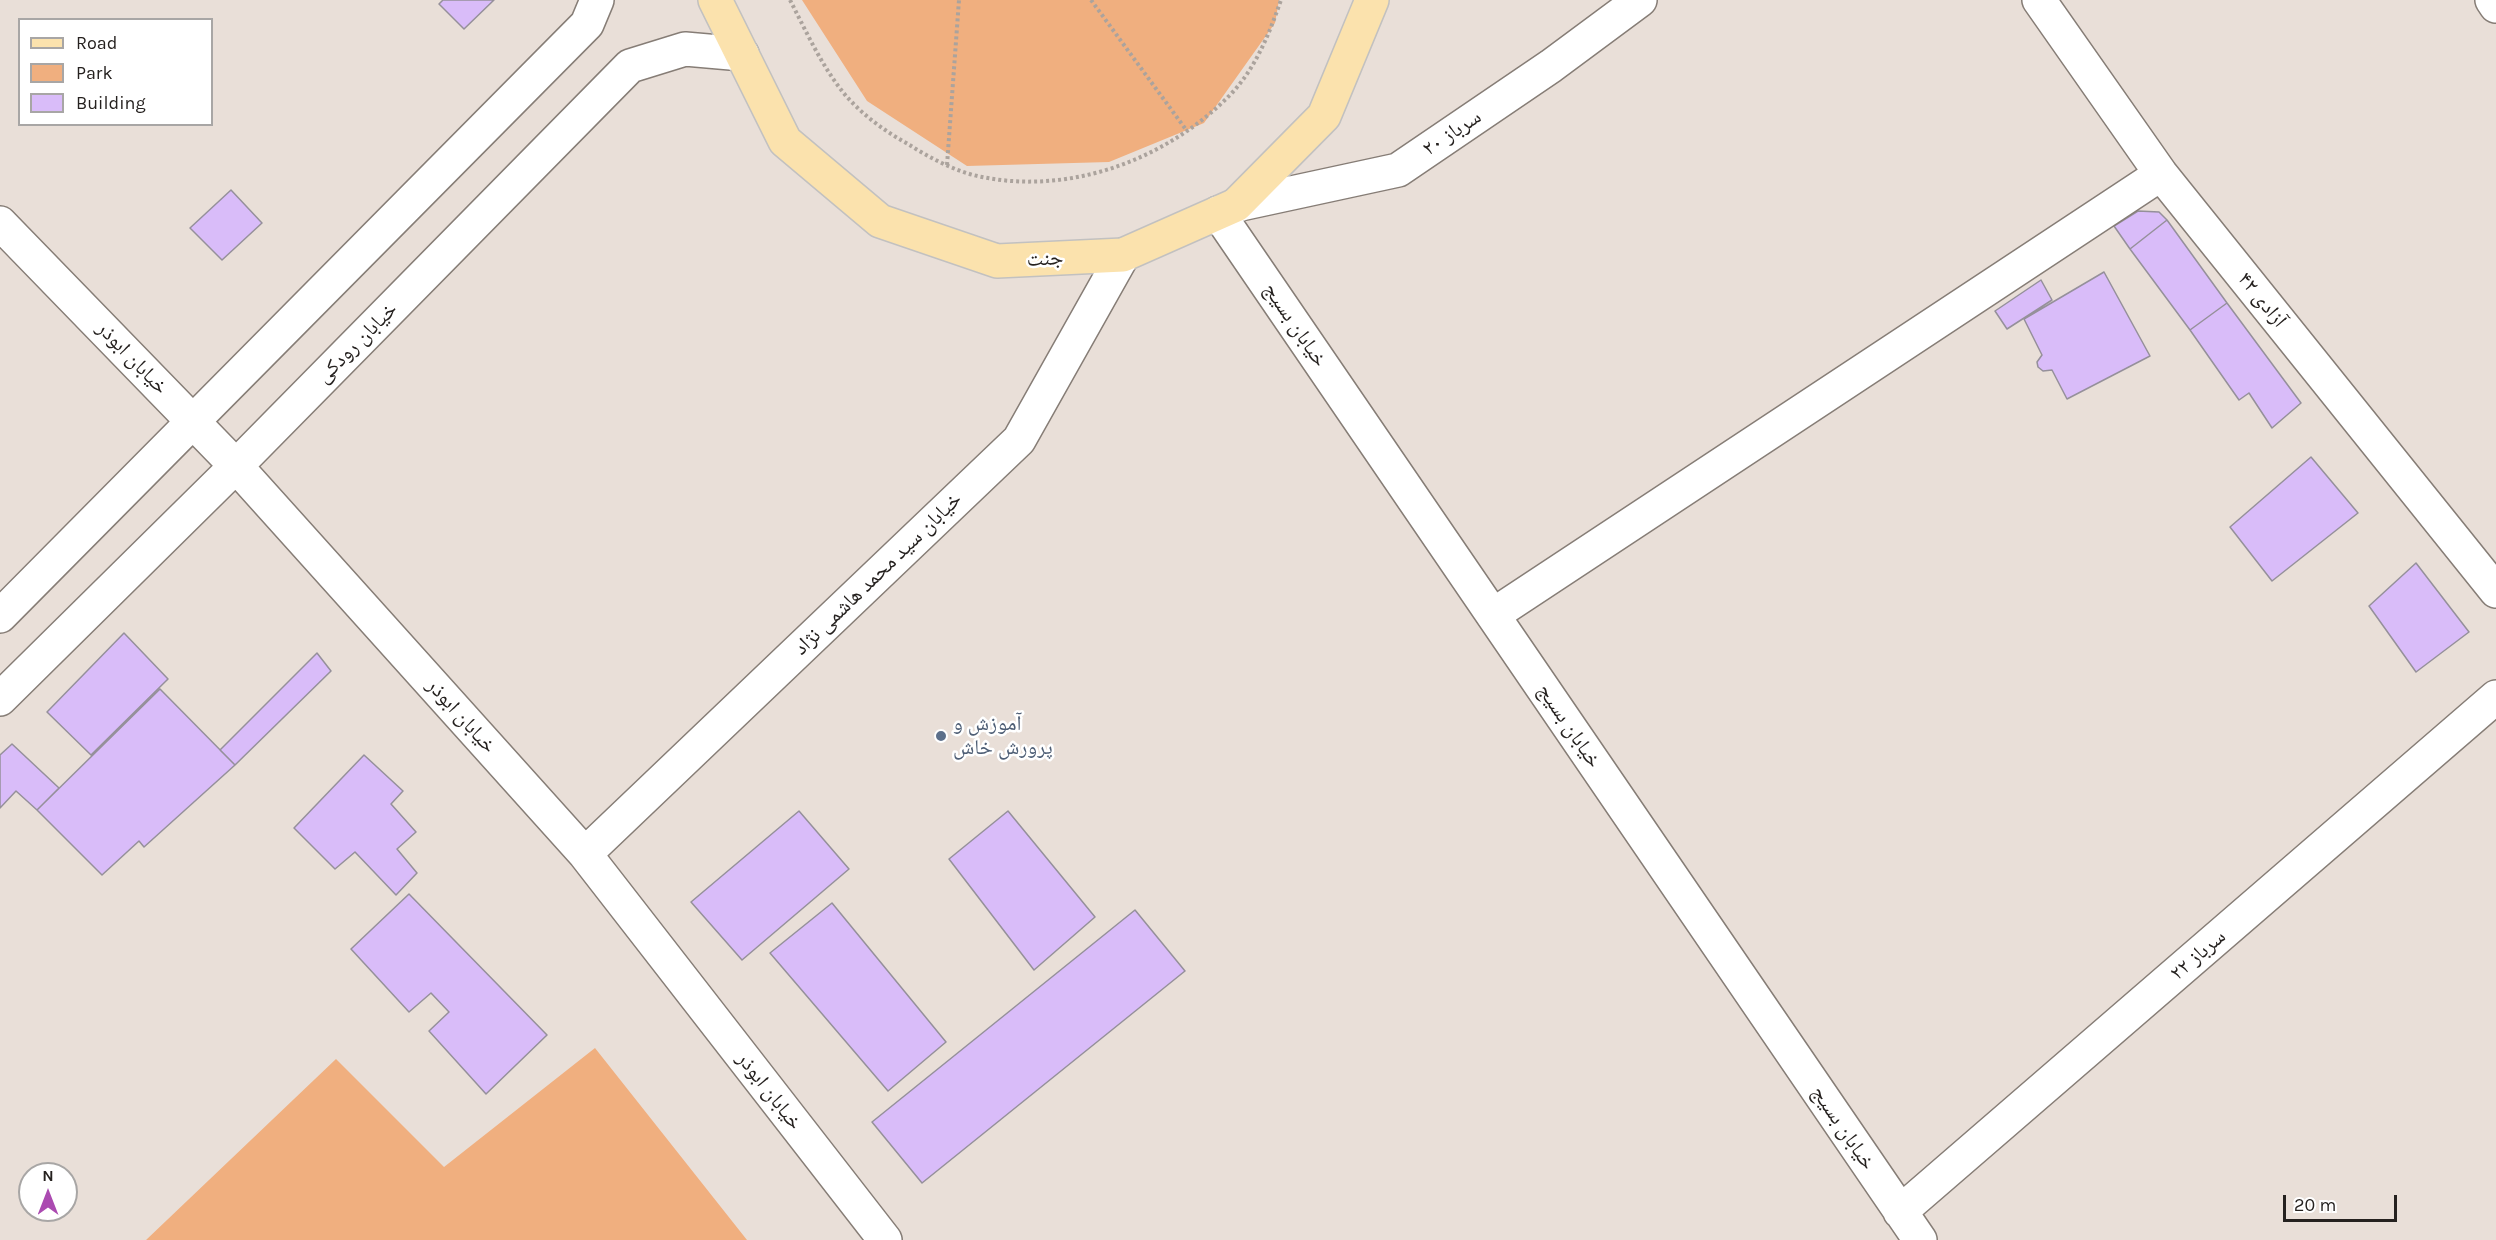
<!DOCTYPE html>
<html>
<head>
<meta charset="utf-8">
<style>
  body { margin:0 }
  #map { position:relative; width:2496px; height:1240px; overflow:hidden; background:#e9dfd8; font-family:Karla,sans-serif }
  canvas { display:block }
  .legend { position:absolute; left:18px; top:18px; width:195px; height:108px; box-sizing:border-box; background:#fff; border:2px solid #a8a6a5; margin:0; padding:8px 10px; list-style:none; font-size:18px; color:#25211f }
  .legend li { display:flex; align-items:center; gap:12px; height:30px }
  .legend b { width:30px; border:2px solid #a8a6a5 }
  .north { position:absolute; left:18px; top:1162px; width:60px; height:60px; box-sizing:border-box; background:#fff; border:2px solid #a8a6a5; border-radius:50%; rotate:0deg; font-size:16px; font-weight:700; line-height:24px; text-align:center; color:#25211f }
  .north::after { content:''; display:block; margin:auto; width:21px; height:27px; background:#ab4ab1; clip-path:polygon(50% 0,100% 100%,50% 72%,0 100%) }
  .scale { position:absolute; left:2283px; top:1195px; width:114px; height:27px; box-sizing:border-box; border:3px solid #25211f; border-top:0; padding-left:8px; font-size:18px; line-height:21px; white-space:nowrap; color:#25211f; -webkit-text-stroke:4px #fff; paint-order:stroke }
</style>
</head>
<body>
<div id="map">
<canvas width="2496" height="1240"></canvas>
<ul class="legend">
<li><b style="height:8px;background:#fbe2ad"></b>Road</li>
<li><b style="height:16px;background:#f0af7f"></b>Park</li>
<li><b style="height:16px;background:#d9bcf9"></b>Building</li>
</ul>
<div class="north">N</div>
<div class="scale">20 m</div>
</div>
<script>
const context = document.querySelector('canvas').getContext('2d');
context.lineJoin = 'round';
function paint(path, color) { context.fillStyle = color; context.fill(path, 'evenodd'); }
function trace(path, color, width, dash) { context.strokeStyle = color; context.lineWidth = width; context.lineCap = dash ? 'butt' : 'round'; context.setLineDash(dash || []); context.stroke(path); }
function drawText(font, color, halo, rows, align = 'center') {
  context.font = font + ' Karla,"Noto Naskh Arabic",sans-serif'; context.lineWidth = 5; context.setLineDash([]); context.textBaseline = 'middle'; context.strokeStyle = halo; context.fillStyle = color; for (const [text, x, y, turn = 0] of rows) {
    context.save(); context.translate(x, y); context.rotate((+turn || 0) * Math.PI / 180); context.textAlign = isNaN(turn) ? turn : align; if (halo) context.strokeText(text, 0, 0); context.fillText(text, 0, 0); context.restore();
  }
}
const green = new Path2D(`
  M802,0H1279L1275,23L1204,123L1109,162L967,166L867,101Z
  M595,1048L747,1240H146L336,1059L444,1167Z`);
const building = new Path2D(`
  M443,0H494L464,29L439,4Z
  M231,190L262,223L222,260L190,228Z
  M2138,211L2159,212L2167,220L2130,249L2114,226Z
  M2167,220L2227,303L2190,330L2130,249Z
  M2104,272L2150,356L2067,399L2052,370L2043,371L2038,367L2037,362L2042,355L2024,319Z
  M2041,280L2052,300L2007,329L1995,311Z
  M2227,303L2301,403L2272,428L2249,393L2239,400L2190,330Z
  M2311,457L2358,513L2272,581L2230,527Z
  M2416,563L2469,632L2416,672L2369,606Z
  M124,633L168,679L91,755L47,712Z
  M317,653L331,671L235,765L220,750Z
  M160,689L235,765L144,847L139,841L102,875L37,810Z
  M12,744L59,788L37,810L16,791L0,808V755Z
  M364,755L403,791L391,804L416,832L397,849L417,873L396,895L355,852L335,869L294,828Z
  M799,811L849,869L742,960L691,902Z
  M1008,811L1095,917L1034,970L949,859Z
  M409,894L547,1035L486,1094L429,1031L449,1012L431,993L409,1012L351,949Z
  M832,903L946,1042L888,1091L770,953Z
  M1135,910L1185,971L922,1183L872,1122Z`);
const path = new Path2D(`
  M790,0C807,33 823,69 847,97C864,116 886,132 908,144C930,158 956,172 982,177C1072,195 1167,159 1230,95C1256,68 1269,34 1281,0
  M1091,0L1187,131
  M947,165L959,0`);
const minor = new Path2D(`
  M2039,0L2161,174L2496,591
  M2492,0L2496,6
  M1236,205L1398,170L1551,66L1640,0
  M1218,213L1920,1240
  M0,223L236,466L585,854L885,1240
  M1493,615L2161,174
  M0,616L587,24L597,0
  M0,699L236,466L630,66L685,49L742,54
  M585,854L1019,440L1123,255
  M1900,1212L2496,697`);
const major = new Path2D(`
  M715,0L785,141L880,221L997,261L1123,255L1236,205L1324,116L1372,0`);
const markers = [
  [941,736,6,"#5c6f8a"]
];
const streetNames = [
  ["سرباز ۲۰",1452,133,-34],
  ["جنت",1045,259,-3],
  ["آزادی ۴۲",2262,300,51],
  ["خیابان بسیج",1295,325,56],
  ["خیابان رودکی",357,343,-45],
  ["خیابان ابوذر",132,358,46],
  ["خیابان سید محمد هاشمی نژاد",878,574,-44],
  ["خیابان ابوذر",461,716,48],
  ["خیابان بسیج",1569,726,56],
  ["سرباز ۲۲",2198,955,-41],
  ["خیابان ابوذر",769,1091,52],
  ["خیابان بسیج",1843,1128,56]
];
const serviceNames = [
  ["آموزش و",953,724],
  ["پرورش خاش",953,748]
];
paint(green, '#f0af7f');
paint(building, '#d9bcf9');
trace(building, '#95909a', 1.5);
trace(minor, '#867d76', 36);
trace(major, '#c2c1c0', 36);
trace(path, '#aba39d', 4, [3, 3]);
trace(minor, '#fff', 33);
trace(major, '#fbe2ad', 33);
for (const [x, y, r, color] of markers) { const dot = new Path2D(); dot.arc(x, y, r, 0, 2 * Math.PI); context.fillStyle = color; context.fill(dot); trace(dot, '#fff', 2); }
drawText('21px', '#25211f', '#fff', streetNames);
drawText('21px', '#4e5e75', '#fff', serviceNames, 'left');
</script>
</body>
</html>
